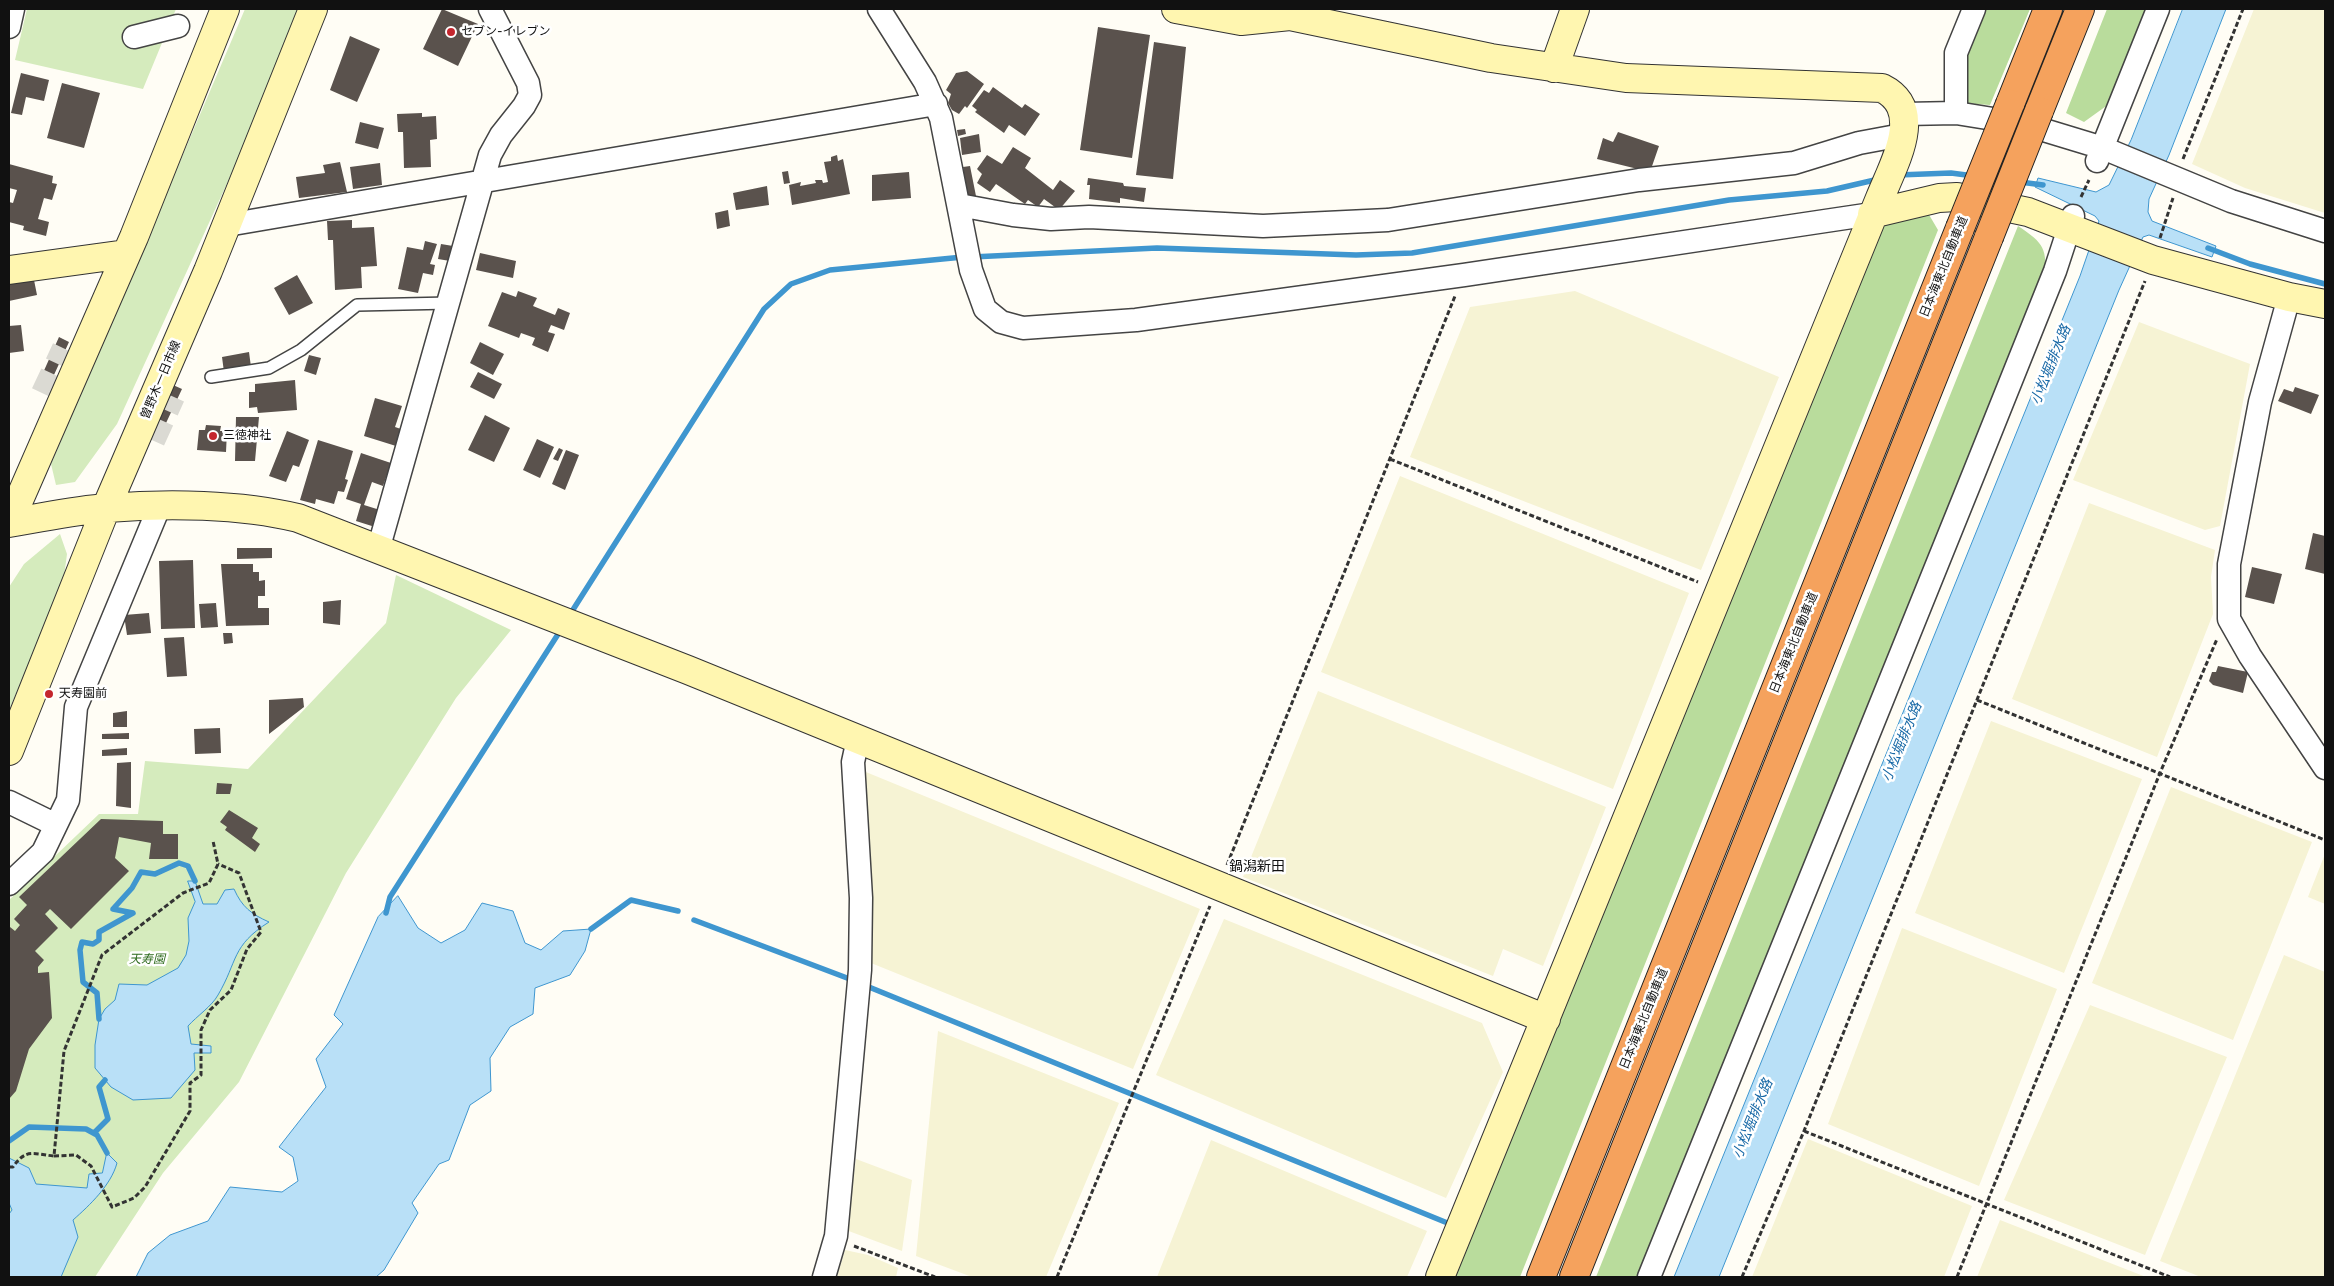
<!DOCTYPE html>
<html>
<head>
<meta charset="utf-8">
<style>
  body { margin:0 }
  #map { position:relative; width:2334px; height:1286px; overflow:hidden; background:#fffdf5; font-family:"Libre Baskerville",serif }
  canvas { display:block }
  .frame { position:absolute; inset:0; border:10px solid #111; pointer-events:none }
</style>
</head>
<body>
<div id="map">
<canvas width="2334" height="1286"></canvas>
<div class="frame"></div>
</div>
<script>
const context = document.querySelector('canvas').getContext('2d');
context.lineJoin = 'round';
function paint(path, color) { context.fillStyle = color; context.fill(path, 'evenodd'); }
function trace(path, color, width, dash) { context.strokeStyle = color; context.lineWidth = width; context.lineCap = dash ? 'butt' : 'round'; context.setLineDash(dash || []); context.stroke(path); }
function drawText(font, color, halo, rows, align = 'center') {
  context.font = font + ' "Libre Baskerville","Noto Sans JP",serif'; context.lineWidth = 5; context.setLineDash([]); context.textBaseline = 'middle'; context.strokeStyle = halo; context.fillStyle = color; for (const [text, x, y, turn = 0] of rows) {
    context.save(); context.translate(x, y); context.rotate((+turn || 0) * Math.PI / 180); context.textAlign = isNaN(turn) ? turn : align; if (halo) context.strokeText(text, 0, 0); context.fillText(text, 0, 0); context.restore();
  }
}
const farmland = new Path2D(`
  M2254,9H2325V213L2245,188L2192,164Z
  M1575,291L1779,377L1701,570L1410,457L1470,307Z
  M2139,322L2250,364L2220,526L2205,530L2073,480Z
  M1400,476L1689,593L1613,789L1321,672Z
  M2089,503L2215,550L2211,577L2213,614L2157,757L2012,699Z
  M1318,691L1606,807L1543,966L1503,949L1493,976L1243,877Z
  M1991,721L2142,779L2064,973L1915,913Z
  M861,770L1200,909L1133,1069L871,963Z
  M2171,787L2312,842L2233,1040L2092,983Z
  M2325,854V904L2308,897Z
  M1224,919L1482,1023L1503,1072L1446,1198L1156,1075Z
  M1902,928L2057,989L1979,1186L1828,1124Z
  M2284,955L2325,972V1277H2201L2160,1261Z
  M2090,1005L2227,1057L2145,1255L2004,1200Z
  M938,1031L1119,1103L1046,1277H972L916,1256Z
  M1808,1139L1972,1206L1944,1277H1752Z
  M1211,1140L1427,1231L1407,1277H1157Z
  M856,1159L912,1180L902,1251L846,1230Z
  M2000,1220L2146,1277H1977Z
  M845,1250L868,1255L898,1268L896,1277H837Z`);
const green = new Path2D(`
  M27,9H176L143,89L15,60Z
  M245,9H299L235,166L117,424L75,482L56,485L51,464Z
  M60,534L67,554L63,584L9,710V587L24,564Z
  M396,575L511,630L456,698L346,873L239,1082L163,1173L95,1277H9V900L99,814H138L145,761L248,769L386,623Z`);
const forest = new Path2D(`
  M1974,9H2030L1990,105L1963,103L1959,45Z
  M2107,9H2148L2109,104L2084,122L2066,113Z
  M1928,213L1938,230L1520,1277H1454L1869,237L1891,218Z
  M2018,226C2044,243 2048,249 2044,280L1639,1277H1596Z`);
const water = new Path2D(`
  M2183,9H2226L2169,155L2149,199L2148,212L2152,221L2216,246L2212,257L2149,235L2143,237L2119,290L1719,1277H1674L2080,276L2099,221L2095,216L2035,187L2038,178L2096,192L2109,185L2131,140Z
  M188,881H195L203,904H217L225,890L234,889C242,907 251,914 269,922C231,946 238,961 218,995C212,1006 197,1016 188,1026L191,1044L211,1046V1053H194L195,1070L171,1098L133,1100L111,1087L95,1068V1045L99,1019L105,1009L115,1000L119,984L147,985L178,968L186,955L189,941L188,918L195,902Z
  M398,896L418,928L441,943L465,930L482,903L513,911L525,943L541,950L563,931L591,929L585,951L570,975L535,988L533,1014L510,1027L490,1058L491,1091L470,1105L449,1160L439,1164L412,1203L418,1213L384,1270L376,1277H136L148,1253L170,1235L208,1221L230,1187L282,1192L298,1181L293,1157L279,1147L326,1087L316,1059L343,1024L334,1015L378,917Z
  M107,1153L117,1163C111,1185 90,1205 73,1220L78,1237L61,1277H9V1214L12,1210L9,1203V1158L29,1168L36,1184L87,1188L89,1174L102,1173Z`);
const stream = new Path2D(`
  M1898,175L1951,173L1974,176
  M2020,182L2043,185
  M2208,248L2250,264L2325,284
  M972,257L1157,248L1356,255L1412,253L1729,200L1827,191L1879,179
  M569,616L764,309L791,284L830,270L963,257
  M386,913L390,897L562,628
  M694,920L855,981
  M591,929L631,900L678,911
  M864,985L1445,1222
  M99,1019L97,993L83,982L80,950L82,942L93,944L99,940V932L133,913L113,909L132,888L141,872L155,874L179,863L188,866L195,881
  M94,1133L108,1119L99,1087L105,1080
  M9,1141L29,1127L86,1129L97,1135L107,1153`);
const building = new Path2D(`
  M442,9L478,24L458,66L423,49Z
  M1098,27L1150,35L1132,158L1080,150Z
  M350,36L380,49L357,102L330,90Z
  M1154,42L1186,47L1173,179L1136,175Z
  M967,71L984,84L967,108L965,106L959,114L952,110L948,103L951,94L946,90L956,73Z
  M21,73L49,80L44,101L26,97L22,115L11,113Z
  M62,83L100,93L84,148L47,138Z
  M993,87L1022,108L1025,104L1040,114L1025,136L1009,125L1004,133L975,112L977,110L972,106L984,90L989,93Z
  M422,113V117L436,116L437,139L430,140L431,167L404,168L403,132H398L397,114Z
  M360,122L384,128L378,149L355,143Z
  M965,129L966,134L958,136L957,130Z
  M1618,132L1659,146L1650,172L1597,159L1603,138L1613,142Z
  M979,134L981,152L962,155L960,138Z
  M1013,147L1031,158L1025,168L1053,190L1060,180L1075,191L1059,210L1044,199L1038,207L1028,200L1025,204L996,184L990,192L977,183L982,174L977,169L987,155L1002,164Z
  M837,155L838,161L843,159L850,194L792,205L789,185L801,182L800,186L816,183L815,180H822L823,183L828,182L824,162L831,161V157Z
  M340,162L347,192L299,198L296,177L325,173L323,165Z
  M380,163L382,185L353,189L350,167Z
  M9,164L53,176L52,183L57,184L52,200L44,198L38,219L49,222L46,236L23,230L24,226L9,222V202L13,203L17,190L9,188Z
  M970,166L976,196H967L963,167Z
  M788,171L790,183L784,184L782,172Z
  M909,172L911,198L872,201V175Z
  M1088,178L1123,183L1124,186L1146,188L1144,202L1120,198V203L1089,199L1090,185H1087Z
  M767,186L769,205L736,210L733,193Z
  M728,210L730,226L717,229L715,213Z
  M352,220V228L374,227L377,266L361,267L362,288L335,290L333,240H328L327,221Z
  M425,241L437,244L430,264L435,265L433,275L423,273L418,293L398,289L407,247L423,250Z
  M441,244L459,247L456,262L438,259Z
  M480,253L516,261L513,278L476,270Z
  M33,275L37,295L9,301V280Z
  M297,275L313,303L289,315L274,288Z
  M518,291L537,298L533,306L555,315L558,308L570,313L564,330L551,325L548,332L555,334L548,352L532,345L535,338L521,333L519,338L488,326L502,292L516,297Z
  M21,325L24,351L9,353V326Z
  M59,337L69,342L48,388L38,384Z
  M480,342L504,354L493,375L470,363Z
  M249,352L251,367L224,372L222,357Z
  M309,355L321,358L316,375L304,371Z
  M478,372L502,384L494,399L470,387Z
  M295,380L297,410L258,413L257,407L249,408V392H255V384Z
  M173,385L182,389L159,438L150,435Z
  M2295,387L2319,395L2311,414L2278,401L2284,389L2293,392Z
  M375,398L402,406L395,427L401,429L396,446L364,436Z
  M485,415L510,428L494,462L468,450Z
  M236,417H259L255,461H235Z
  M206,425L221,426L220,431H227L226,452L197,450L199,430H205Z
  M287,431L309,440L299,467L293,465L286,482L269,476Z
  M537,439L554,447L540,478L523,470Z
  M318,440L353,451L345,479L348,480L344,492L338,491L334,504L316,499L315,504L300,500Z
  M559,448L563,450L558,461L553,459Z
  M566,450L579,455L565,490L552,484Z
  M361,453L391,463L383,486L372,482L364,505L380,510L375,527L356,521L361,504L346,499Z
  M2313,533L2325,536V574L2305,569Z
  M237,548H272V558L237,559Z
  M193,560L195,628L161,629L159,561Z
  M221,564H253V572H259V581L265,580V596H258V608H269V625L226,626Z
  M2252,567L2282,574L2274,604L2245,597Z
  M341,600L340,625L323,623V602Z
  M216,603L218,627L201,628L199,604Z
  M149,613L151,633L127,635L124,615Z
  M223,633H232L233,643L224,644Z
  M184,637L187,676L167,677L164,638Z
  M2218,666L2248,672L2243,693L2213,685L2209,681L2212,672H2216Z
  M303,698L304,707L269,734V700Z
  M127,711V727H113V713Z
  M220,728L221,753L195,754L194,729Z
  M129,733V739H102V734Z
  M127,748V755L102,756V750Z
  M131,762V808L116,806L117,763Z
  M217,783L232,784L230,794H216Z
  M229,810L258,828L252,838L260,844L255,852L225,830L227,827L220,822Z
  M101,819L163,821V834H178V859H149L151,843L119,837L115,858L129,871L71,929L50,909L45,914L58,928L35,951L44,960L38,967V973L49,972L52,1018L29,1049L16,1091L9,1099V928L10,927L15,931L20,925L14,919L27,905L19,897Z`);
const streetTunnel = new Path2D(`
  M42,393L63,348
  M154,441L174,397`);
const path = new Path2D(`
  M2183,159L2243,9
  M2081,197L2089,180
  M2160,238L2173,198
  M1390,459L1698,582
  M1977,700L2325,840
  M1227,865L1455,296
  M1804,1131L2170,1277
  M54,1156L76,1155L91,1166L112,1207L134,1198L145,1187L190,1111V1083L201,1075V1030L210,1010L231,990L247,949L261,932L239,873L218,864
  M9,1167H13C26,1148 33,1154 54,1156L64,1051L102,955L183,893L209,883L218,864L213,841
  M854,1246L935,1277
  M1057,1277L1210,906
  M1742,1277L1804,1131L2145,281
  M1957,1277L2160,773L2217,639`);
const lane = new Path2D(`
  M211,377L269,368L301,350L357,305L450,303`);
const street = new Path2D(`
  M879,9L925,82L941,118L971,270L985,309L1001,322L1023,328L1136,320L1464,275L1872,214
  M9,27L13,9
  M134,37L178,26
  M1956,113V53L1974,9
  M1904,114L1956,113L2024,124L2103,148L2231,201L2325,231
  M2097,161L2158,9
  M959,205L1013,215L1051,219L1089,217L1263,226L1388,220L1639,180L1794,163L1859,143L1902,135
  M227,225L936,104
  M2289,297L2260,402L2229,564V619L2250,656L2325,768
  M378,550L490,155L501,135L524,106L530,95L528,83L490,9
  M9,802L56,825
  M9,884L43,852L68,800L76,707L160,505
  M824,1277L836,1236L860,970L861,898L853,762L858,739
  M1649,1277L1974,473L2055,271L2073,216`);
const secondary = new Path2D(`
  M1176,9L1241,21L1290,16
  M1276,9L1290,16L1491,58L1626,78L1882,88C1926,110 1893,165 1880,198L1440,1277
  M1554,68L1575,9
  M1872,214L1939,198L1957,197L2028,212L2153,260L2289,297L2325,304
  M9,270L126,254
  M9,523C41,518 75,510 107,508C167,503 240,504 298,518L688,670L1546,1019
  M9,523L134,237L225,9
  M9,751L106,508L208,271L313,9`);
const highway = new Path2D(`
  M2010,104L2048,9
  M2039,111L2080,9
  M1541,1277L1960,228
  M1574,1277L1989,237`);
const highwayBridge = new Path2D(`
  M1960,228L2010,104
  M1989,237L2039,111`);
const markers = [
  [451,32,5,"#c4262e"],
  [213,436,5,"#c4262e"],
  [49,694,5,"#c4262e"]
];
const poiNames = [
  ["セブン-イレブン",461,32],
  ["三徳神社",223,436],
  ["天寿園前",59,694]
];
const streetNames = [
  ["日本海東北自動車道",1944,267,-68],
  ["曽野木一日市線",161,380,-67],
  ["日本海東北自動車道",1794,643,-68],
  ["日本海東北自動車道",1644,1019,-68]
];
const parkNames = [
  ["天寿園",147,960]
];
const waterNames = [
  ["小松堀排水路",2051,365,-68],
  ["小松堀排水路",1902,742,-68],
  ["小松堀排水路",1753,1119,-68]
];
const neighbourhoodNames = [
  ["鍋潟新田",1257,867]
];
paint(farmland, '#f6f3d4');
paint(green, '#d5ebbd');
paint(forest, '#b9dc9c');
paint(water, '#b9e0f7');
trace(water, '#3f96cf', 1);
trace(stream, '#3f96cf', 5.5);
paint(building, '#5a524d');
trace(streetTunnel, '#dbdad3', 22, [22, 11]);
trace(lane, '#444', 14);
trace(street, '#444', 25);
trace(secondary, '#333', 30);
trace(highway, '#222', 30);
trace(path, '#333', 3, [5, 2.5]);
trace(lane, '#fff', 11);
trace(street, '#fff', 22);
trace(secondary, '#fff6b0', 28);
trace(highway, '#f5a25d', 28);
trace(highwayBridge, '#222', 30, []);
trace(highwayBridge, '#f5a25d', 28);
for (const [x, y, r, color] of markers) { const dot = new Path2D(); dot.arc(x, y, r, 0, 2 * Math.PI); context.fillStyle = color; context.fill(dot); trace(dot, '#fff', 2); }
drawText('12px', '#111', '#fff', poiNames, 'left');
drawText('12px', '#111', '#fff', streetNames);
drawText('italic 12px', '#2f6b1f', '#fff', parkNames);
drawText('italic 14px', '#1768a6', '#fff', waterNames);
drawText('14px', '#111', '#fff', neighbourhoodNames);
</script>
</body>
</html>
